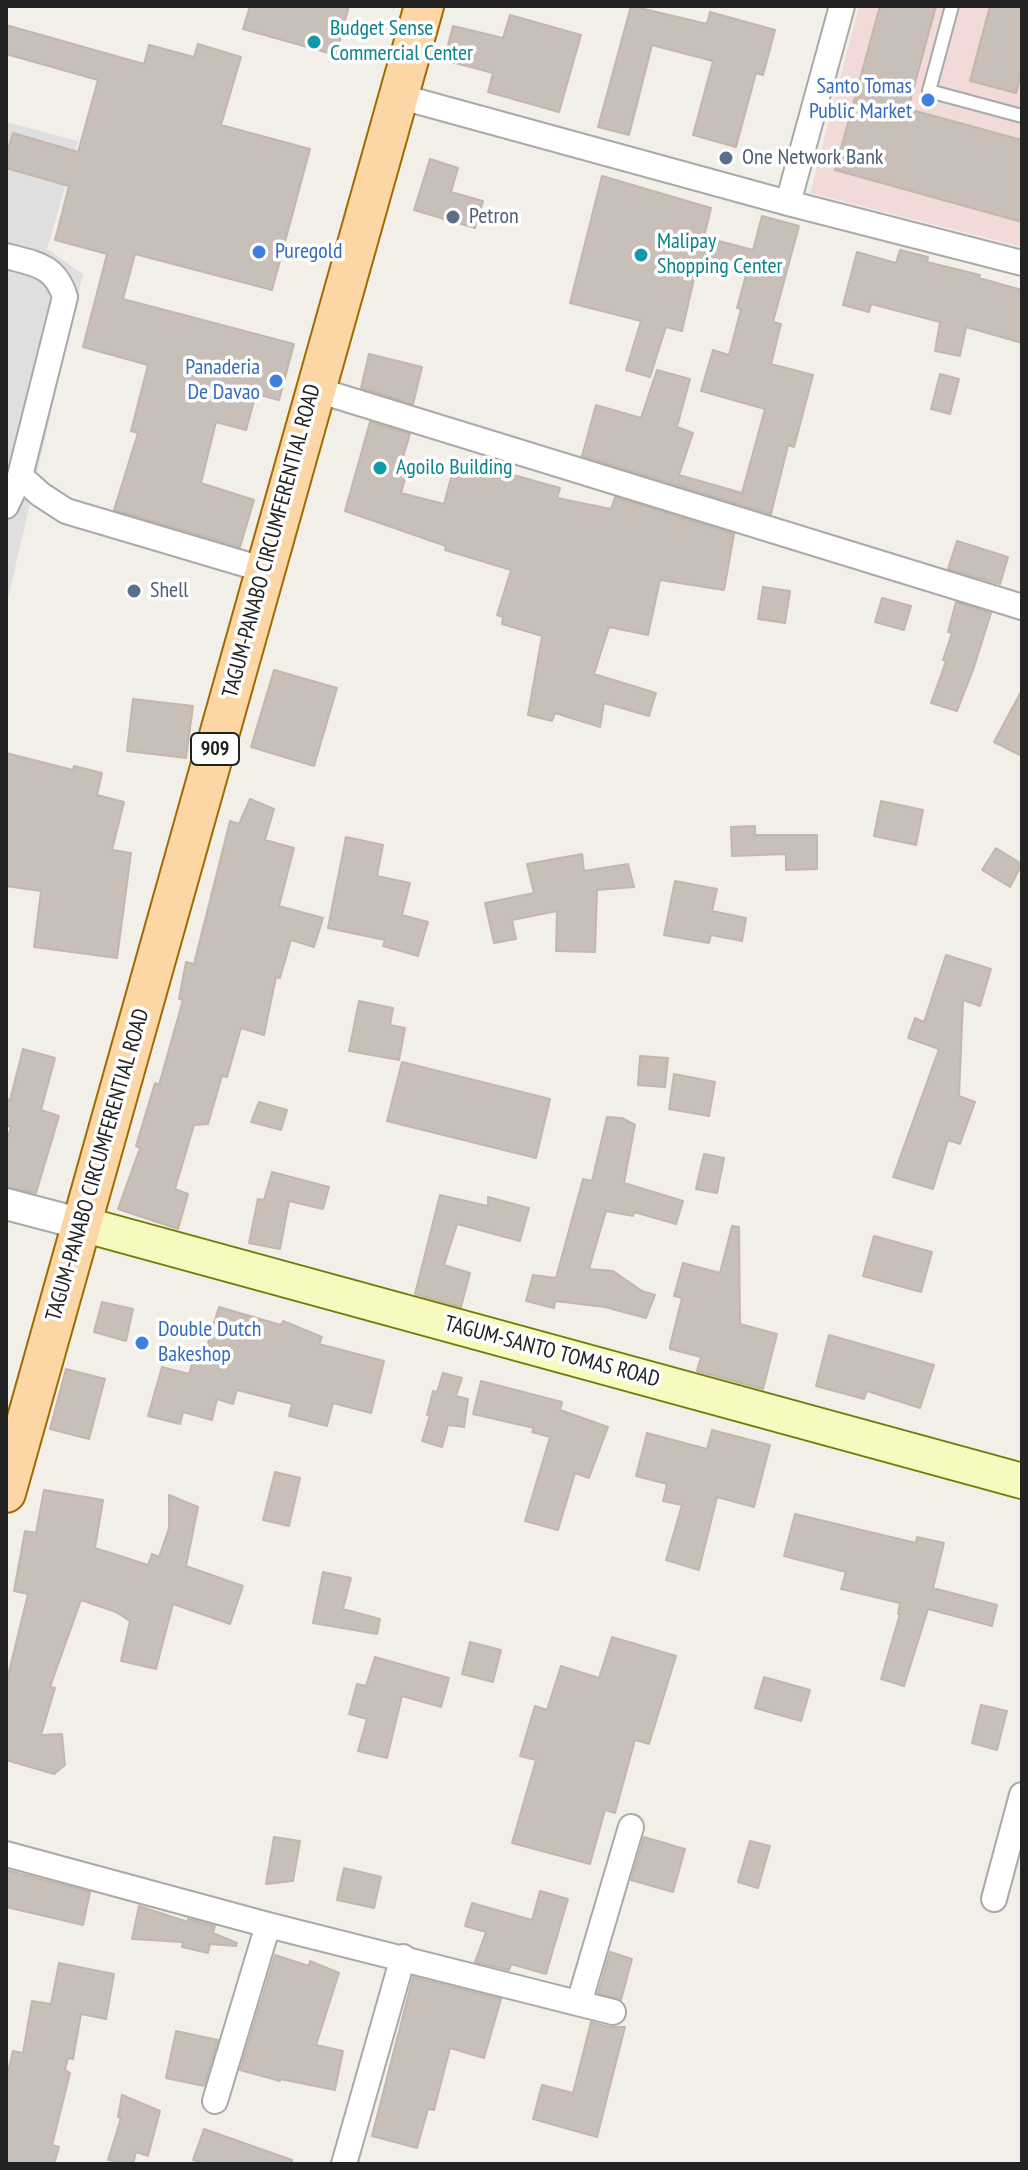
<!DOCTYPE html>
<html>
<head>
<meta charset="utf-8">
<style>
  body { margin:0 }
  #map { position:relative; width:1028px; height:2170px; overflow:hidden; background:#f2efe9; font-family:"PT Sans Narrow",sans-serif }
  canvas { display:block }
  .frame { position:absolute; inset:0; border:8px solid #222; pointer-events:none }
</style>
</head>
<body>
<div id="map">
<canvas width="1028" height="2170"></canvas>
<div class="frame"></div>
</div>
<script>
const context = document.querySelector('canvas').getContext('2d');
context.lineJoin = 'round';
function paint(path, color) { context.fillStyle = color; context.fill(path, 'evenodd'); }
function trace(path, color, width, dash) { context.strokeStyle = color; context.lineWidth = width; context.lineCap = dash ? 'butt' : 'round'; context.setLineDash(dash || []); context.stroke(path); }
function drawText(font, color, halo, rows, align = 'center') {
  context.font = font + ' "PT Sans Narrow",sans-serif'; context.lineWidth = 7; context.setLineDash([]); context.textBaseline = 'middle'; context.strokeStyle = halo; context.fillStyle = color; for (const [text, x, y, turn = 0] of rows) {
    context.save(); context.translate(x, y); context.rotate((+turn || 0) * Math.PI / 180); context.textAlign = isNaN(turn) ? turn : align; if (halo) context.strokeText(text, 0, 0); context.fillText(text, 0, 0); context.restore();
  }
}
const residential = new Path2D(`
  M6,122L78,141L47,249L83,274L6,607Z`);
const commercial = new Path2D(`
  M859,6H1022V247L810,193Z`);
const building = new Path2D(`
  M250,6H349L336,55L243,29Z
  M631,6L707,24L710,12L775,30L763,75L756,73L736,147L693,135L713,61L652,45L629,135L598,127Z
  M880,6H936L908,109L1022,140V222L835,170Z
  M990,6H1022V71L1016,93L970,81Z
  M510,15L581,35L559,112L488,92L493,73L444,60L453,26L503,38Z
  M6,25L144,64L149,45L194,57L198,44L241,57L221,125L310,149L272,290L135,254L123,299L294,344L279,400L256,394L246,430L216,422L201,483L254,500L240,547L114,510L138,433L131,431L148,365L83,347L107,254L55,240L69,186L6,168V156L13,133L78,152L98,80L6,54Z
  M430,159L458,168L451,192L483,201L475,228L414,210Z
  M602,176L711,208L704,237L753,250L762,216L799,226L773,322L781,324L771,364L813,375L794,447L788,445L771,514L582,456L596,405L641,418L657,370L690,379L677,427L693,433L679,475L742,493L765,409L701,391L713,350L729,355L741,309L737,308L746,275L698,261L682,331L666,327L650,377L626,370L641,321L570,303Z
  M900,250L928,257L927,262L980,275L979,278L1022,290V343L966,327L960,356L935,351L940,322L871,304L869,312L843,305L857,252L896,263Z
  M369,354L422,367L413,404L361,388Z
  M940,374L959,379L950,414L931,409Z
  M370,422L410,434L400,467L408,469L401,493L444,504L456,459L560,488L557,498L611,509L615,497L734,534L724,590L660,580L648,635L609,627L594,674L656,693L649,716L604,703L600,727L555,713L552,721L528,715L542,636L502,624L503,617L497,615L511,570L445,550L446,546L345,511Z
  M957,541L1008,557L1000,584L948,569Z
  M763,587L790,591L785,623L758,619Z
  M882,598L911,606L904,630L875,622Z
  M956,602L991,613L973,670L957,711L931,703L946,661L943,660L952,633L948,632Z
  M274,670L337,688L314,766L251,747Z
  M1022,690V756L994,742Z
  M133,699L193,706L186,758L127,751Z
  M6,753L73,770L74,766L102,773L97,795L124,802L112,850L131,853L117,958L34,947L41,891L6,886Z
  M250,799L274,809L265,840L294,848L279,906L323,918L314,947L291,940L280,978L276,977L264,1035L241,1028L227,1077L222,1076L208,1124L194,1125L175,1189L188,1194L178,1229L118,1209L140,1148L136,1146L155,1083L159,1085L183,1000L179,999L186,962L194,964L230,821L239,824Z
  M881,801L923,810L916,845L874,836Z
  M755,826V835H817V869L786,870V854L732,856L731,827Z
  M346,837L383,845L377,876L410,883L402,915L428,922L418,956L383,946L385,940L328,928Z
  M996,848L1022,864L1010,887L982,870Z
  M582,854L584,871L628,864L634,887L597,890L595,952L556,951L557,911L512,920L516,939L494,943L485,903L534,893L527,864Z
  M675,881L717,889L712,911L746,918L742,941L711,935L709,943L664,935Z
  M946,955L991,969L980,1006L963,1000L959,1096L975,1102L960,1144L948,1140L933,1189L893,1177L939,1049L908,1038L915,1018L924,1022Z
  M359,1001L393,1008L390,1025L405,1028L399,1060L349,1051Z
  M23,1049L55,1058L41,1110L59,1116L36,1193L6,1187V1143L11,1127L6,1125V1099L10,1100Z
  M640,1056L668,1058L665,1087L638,1085Z
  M402,1062L550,1099L536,1158L387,1121Z
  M674,1074L715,1082L709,1116L669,1109Z
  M259,1102L287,1110L281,1130L251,1122Z
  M607,1117L622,1118L635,1125L624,1183L683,1201L676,1224L634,1212L633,1216L606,1211L589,1269L613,1271L642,1291L655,1295L646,1318L605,1307L555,1301L554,1308L526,1301L533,1275L556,1278L583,1179L592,1181Z
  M704,1154L724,1158L717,1193L696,1189Z
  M272,1172L329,1187L323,1209L289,1201L280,1249L249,1243L258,1199L264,1200Z
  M440,1195L488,1206V1197L529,1208L520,1241L457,1224L444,1265L470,1273L461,1307L415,1294Z
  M732,1226L739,1227L740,1324L777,1334L763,1389L697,1371L701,1357L670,1349V1346L682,1298L674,1296L683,1263L720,1273Z
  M874,1236L932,1252L921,1292L863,1276Z
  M102,1302L133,1309L126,1341L94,1332Z
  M219,1307L281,1325L283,1321L322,1337L319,1344L384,1361L371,1413L333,1403L327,1426L289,1416L292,1404L237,1390L233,1404L217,1399L212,1420L183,1412L180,1424L148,1416L162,1367L189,1374L197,1347L206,1350Z
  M829,1335L934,1365L920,1408L867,1391L864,1399L816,1386Z
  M66,1369L105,1379L89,1439L50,1429Z
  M443,1373L462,1378L456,1396L468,1399L464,1427L448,1425L442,1447L422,1441L430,1415H427L433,1391L437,1392Z
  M481,1381L562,1402L560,1410L608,1427L589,1478L575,1473L558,1530L525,1521L550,1437L532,1432L534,1428L473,1414Z
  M712,1430L770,1445L754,1507L717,1497L699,1570L666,1560L682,1505L663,1501L667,1484L636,1476L647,1433L707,1449Z
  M275,1472L300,1478L289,1526L263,1520Z
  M44,1490L103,1500L95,1548L148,1565L152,1554L159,1557L169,1528V1495L198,1507L186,1566L243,1586L230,1624L173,1604L156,1669L121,1661L130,1621L116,1612L81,1600L50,1687L55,1688L41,1735L62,1734L65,1765L54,1774L6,1760V1684L28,1594L14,1591L25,1531L36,1533Z
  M795,1514L916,1543L917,1537L944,1543L933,1588L997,1605L992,1626L928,1609L904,1686L881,1679L900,1614H898L900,1603L841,1589L846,1572L784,1556Z
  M323,1572L351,1578L343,1609L380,1619L377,1634L313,1623Z
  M612,1637L676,1656L649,1744L635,1740L615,1813L605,1810L590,1864L512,1843L536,1760L520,1756L535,1706L547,1710L561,1666L599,1678Z
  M470,1642L501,1650L493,1682L462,1674Z
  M375,1657L449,1678L441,1707L402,1696L387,1758L358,1751L367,1719L349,1714L357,1684L366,1686Z
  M764,1677L810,1690L801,1721L755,1708Z
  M981,1705L1007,1711L997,1750L972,1743Z
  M274,1837L300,1841L293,1881L266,1884Z
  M644,1837L685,1849L673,1892L631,1880Z
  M750,1841L770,1846L758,1888L738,1882Z
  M344,1868L381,1877L374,1908L337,1900Z
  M6,1870L90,1892L83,1925L6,1907Z
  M540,1891L568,1899L546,1974L511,1964L509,1970L475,1962L486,1932L465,1926L472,1903L532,1920Z
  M139,1906L188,1922V1919L215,1926L213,1933L237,1943L236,1946L210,1944L208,1953L182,1947L183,1942L132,1939Z
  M610,1952L632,1959L621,2000L598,1993Z
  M275,1955L309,1966L310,1961L339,1973L316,2045L343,2051L335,2090L280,2079V2081L240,2070Z
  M59,1963L114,1974L106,2019L81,2014L73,2059L68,2058L65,2070L70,2073L52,2145L59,2147L54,2164H6V2080L13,2051L23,2053L32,2001L51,2004Z
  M413,1977L501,1999L484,2058L450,2048L434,2110L428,2109L417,2148L372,2136Z
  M591,2022L609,2027H625L597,2137L533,2119L542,2085L573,2093Z
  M176,2031L218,2040L204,2086L166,2078Z
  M122,2095L160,2111L148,2156L136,2152L133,2164L108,2160L121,2118L118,2117Z
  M204,2129L292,2160L291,2164H207L193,2160Z`);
const service = new Path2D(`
  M952,6L929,91L1022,116`);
const minor = new Path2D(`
  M398,96L788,203L1022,263
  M788,203L842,6
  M6,256C36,264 55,265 65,297L20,476L40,494L66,511L265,570
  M314,389L1022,607
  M6,506L20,476
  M6,1854L268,1925L613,2012
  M994,1899L1022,1795
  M579,2003L631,1827
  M215,2101L268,1925
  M344,2164L403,1957`);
const tertiary = new Path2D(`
  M6,1204L82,1224`);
const secondary = new Path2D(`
  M82,1224L1022,1481`);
const primary = new Path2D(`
  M6,1493L424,6`);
const markers = [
  [314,42,8,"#0f9aa8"],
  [928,100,8,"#3f7fe0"],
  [726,158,8,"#5c6f8a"],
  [453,217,8,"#5c6f8a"],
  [259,252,8,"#3f7fe0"],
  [641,255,8,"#0f9aa8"],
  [276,381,8,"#3f7fe0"],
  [380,468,8,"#0f9aa8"],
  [134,591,8,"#5c6f8a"],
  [142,1343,8,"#3f7fe0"]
];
const shields = [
  [215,749,48]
];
const shieldNames = [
  ["909",215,749]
];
const cultureNames = [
  ["Budget Sense",330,29],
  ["Commercial Center",330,54],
  ["Malipay",657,242],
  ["Shopping Center",657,267],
  ["Agoilo Building",396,468]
];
const shopNames = [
  ["Santo Tomas",912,87],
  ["Public Market",912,112],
  ["Puregold",275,252,"left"],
  ["Panaderia",260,368],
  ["De Davao",260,393],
  ["Double Dutch",158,1330,"left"],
  ["Bakeshop",158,1355,"left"]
];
const serviceNames = [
  ["One Network Bank",742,158],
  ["Petron",469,217],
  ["Shell",150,591]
];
const streetNames = [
  ["TAGUM-PANABO CIRCUMFERENTIAL ROAD",272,541,-75],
  ["TAGUM-PANABO CIRCUMFERENTIAL ROAD",98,1165,-74],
  ["TAGUM-SANTO TOMAS ROAD",552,1352,15]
];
paint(residential, '#e0dfdf');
paint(commercial, '#f2dad9');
paint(building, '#c7bfb8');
trace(building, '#c4b6ab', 2);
trace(service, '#a9a9a9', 16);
trace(minor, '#a9a9a9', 28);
trace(tertiary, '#a9a9a9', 34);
trace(secondary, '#707d05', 38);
trace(primary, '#a06b00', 42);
trace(service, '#fff', 12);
trace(minor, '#fff', 24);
trace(tertiary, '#fff', 30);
trace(secondary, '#f7fabf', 34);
trace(primary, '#fcd6a4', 38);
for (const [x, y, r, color] of markers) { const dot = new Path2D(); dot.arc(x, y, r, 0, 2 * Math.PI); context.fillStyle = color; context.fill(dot); trace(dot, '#fff', 3); }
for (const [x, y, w] of shields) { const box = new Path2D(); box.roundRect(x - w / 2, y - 16, w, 32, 6); context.fillStyle = '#fff'; context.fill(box); trace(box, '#222', 2); }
drawText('bold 20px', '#222', null, shieldNames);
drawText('22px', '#0d838f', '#fff', cultureNames, 'left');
drawText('22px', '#366cbe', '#fff', shopNames, 'right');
drawText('22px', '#4e5e75', '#fff', serviceNames, 'left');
drawText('22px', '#222', '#fff', streetNames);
</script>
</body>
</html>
